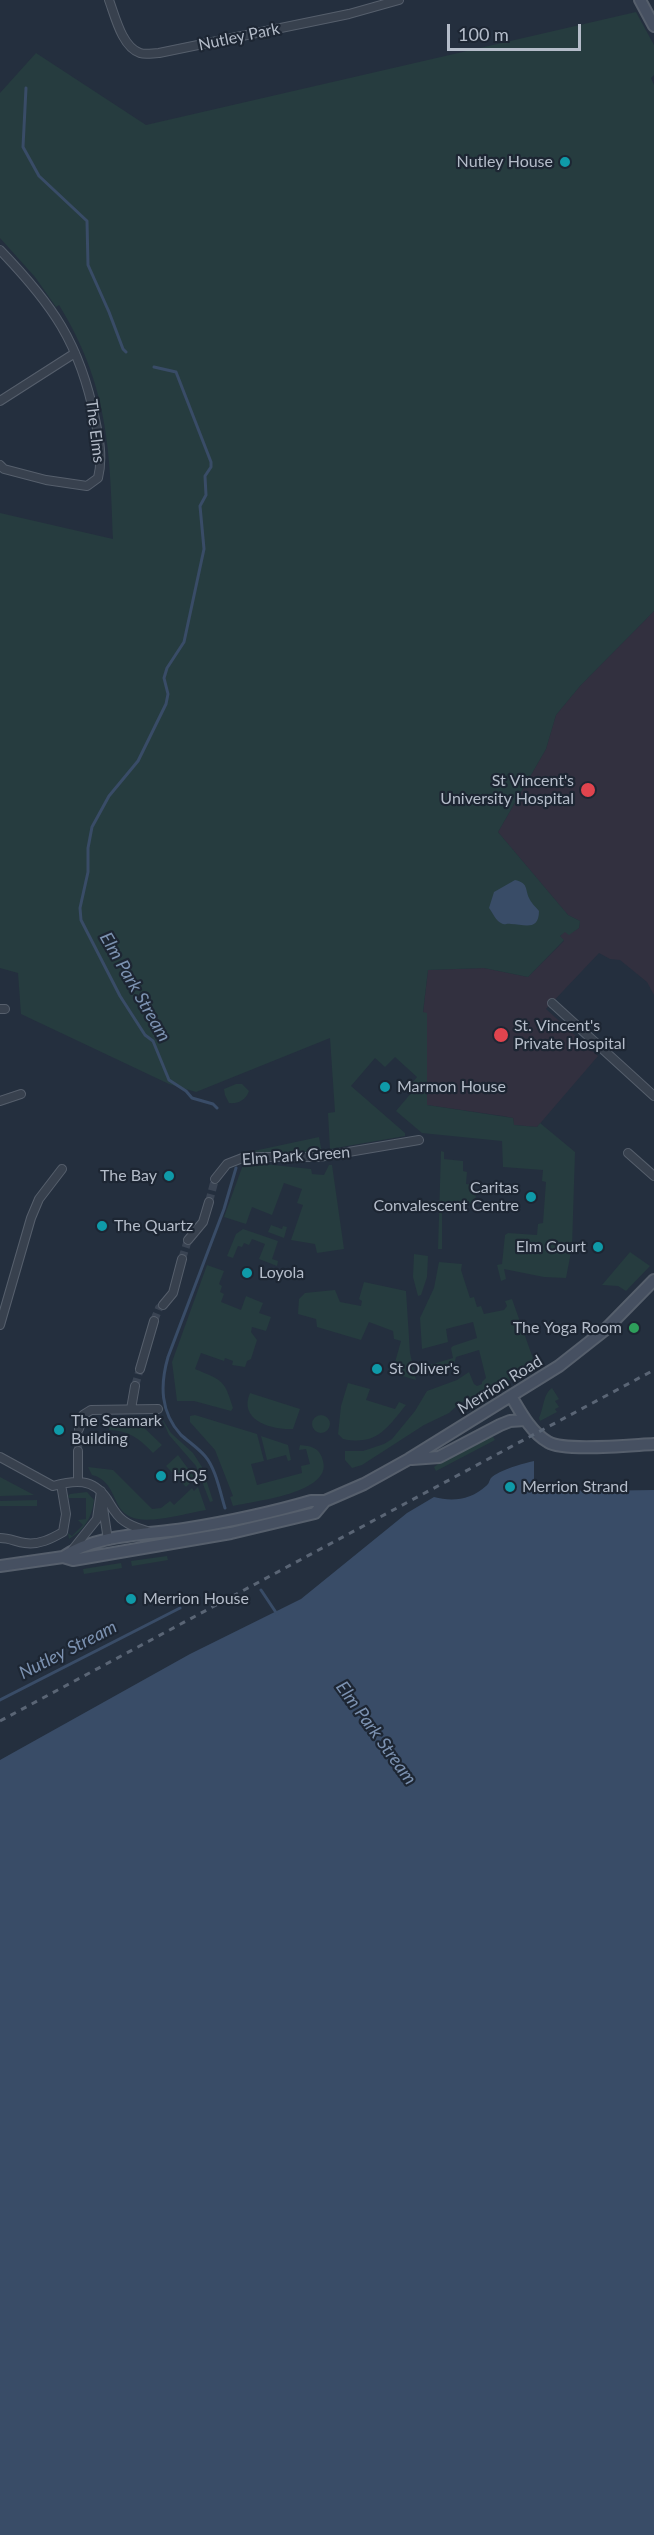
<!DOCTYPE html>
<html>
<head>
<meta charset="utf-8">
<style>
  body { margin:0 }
  #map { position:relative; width:654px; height:2535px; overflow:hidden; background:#242f3e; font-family:Lato,sans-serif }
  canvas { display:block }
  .scale { position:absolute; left:447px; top:24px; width:134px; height:27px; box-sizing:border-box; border:3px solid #b4bcc9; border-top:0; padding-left:8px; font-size:18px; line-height:21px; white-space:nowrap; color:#b4bcc9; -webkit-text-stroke:4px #1d2633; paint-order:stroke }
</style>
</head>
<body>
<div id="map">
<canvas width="654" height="2535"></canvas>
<div class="scale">100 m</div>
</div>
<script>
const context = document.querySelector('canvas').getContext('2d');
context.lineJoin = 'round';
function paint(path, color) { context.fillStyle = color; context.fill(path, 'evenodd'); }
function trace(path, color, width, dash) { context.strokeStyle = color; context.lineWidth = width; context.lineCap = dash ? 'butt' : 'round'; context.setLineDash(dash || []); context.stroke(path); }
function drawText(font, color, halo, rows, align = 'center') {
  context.font = font + ' Lato,sans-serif'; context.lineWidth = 4.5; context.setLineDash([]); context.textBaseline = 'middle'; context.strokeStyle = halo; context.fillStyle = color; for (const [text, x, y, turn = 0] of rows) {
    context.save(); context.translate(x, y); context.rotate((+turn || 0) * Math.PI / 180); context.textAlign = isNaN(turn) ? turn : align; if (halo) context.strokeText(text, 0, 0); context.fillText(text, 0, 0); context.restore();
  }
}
const medical = new Path2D(`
  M654,611V995L647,982L620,960L610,959L599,953L546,1009L598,1056L537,1127L514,1125L513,1118L503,1116L427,1105V1014L423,1013L428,970L484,968L528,977L564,941L560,936L565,931L572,932L579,928L580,921L568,915L498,832L546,749L556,715L580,686Z`);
const green = new Path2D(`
  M636,12L654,45V75L651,78L654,85V611L580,686L556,715L546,749L498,832L568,915L580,921L579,928L569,935L565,932L560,936L564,940L528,977L484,968L428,970L423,1012L427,1013V1105L513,1118L514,1125L537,1127L540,1123L575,1152L572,1247L566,1278L544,1277L504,1269L506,1279L501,1281L497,1265L502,1264L505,1235L508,1233L537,1235L538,1224L543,1223L546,1182L542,1181L543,1170L503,1167L502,1141L422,1133L396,1111L412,1092L408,1088L417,1077L395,1057L385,1067L375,1058L351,1086L405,1133V1136L330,1149L328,1113L335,1112L330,1038L196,1092L169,1084L21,1014L18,973L0,968V513L113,539C110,448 108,385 59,305L56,307L35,277L0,238V93L36,53L146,125Z
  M236,1084H242L249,1091C246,1100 238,1104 229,1103L225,1095L224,1089Z
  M319,1137L322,1153L249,1152Z
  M441,1151L444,1152V1159L463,1161V1171L467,1172L466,1184L474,1185L473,1193H476L475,1204L442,1202V1249H438Z
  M244,1162L311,1169L312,1174L324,1175L329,1165H332L344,1249L317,1253L315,1244L291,1240L303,1205L297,1203L302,1189L284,1183L272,1215L252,1207L246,1224L224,1217Z
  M271,1225L282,1229L283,1226L287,1227L284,1238L268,1232Z
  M243,1229L278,1241L272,1259L278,1261L277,1266L259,1259L265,1244L252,1239L249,1245L244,1243L242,1247L238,1246L233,1258L227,1256L236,1234Z
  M630,1252L650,1266L626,1291L618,1286L602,1285Z
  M414,1254L428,1256L427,1277L421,1295L418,1296L413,1277Z
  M439,1262L462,1264L461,1270L470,1298L474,1297L477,1307L481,1306L484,1314L504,1310L507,1306L505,1301L512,1299L536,1367L460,1403L449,1413L424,1425L362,1465L352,1468L345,1460V1451H363L384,1444L392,1439L415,1411L427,1391L457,1380L469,1372L474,1384L477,1386L482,1384V1382L486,1378L479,1350L456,1357L453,1368L433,1374L427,1372L426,1366L453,1358L451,1348L453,1346L477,1338L473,1322L446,1329L448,1342L422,1349L420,1318L434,1288Z
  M207,1265L224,1271L219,1284L222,1286L220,1292L224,1294L221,1302L241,1310L246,1296L263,1303L259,1313L271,1317L266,1331L252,1327L251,1332L257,1340L251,1359L247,1361L245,1367L232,1365L233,1361L225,1358L224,1361L201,1353L195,1369C223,1381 224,1379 233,1408L231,1411L194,1401H177L172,1362Z
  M364,1282L406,1291L410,1353L416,1380L392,1373L401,1341L394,1339L393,1331L369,1322L361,1340L317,1327L316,1319L298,1314L299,1299L305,1293L335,1290L340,1302L361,1306L362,1301L359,1299Z
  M348,1383L370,1389L366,1400L395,1409L399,1402L406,1405C387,1428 377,1446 343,1439L338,1434L341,1406Z
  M552,1388L559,1399L555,1401L559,1407L555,1409L557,1412L540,1421L539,1418C544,1407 543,1394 552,1388Z
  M250,1393L300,1409L293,1429C271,1430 238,1420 250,1393Z
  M312 1424a9 9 0 1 1 18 0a9 9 0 1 1-18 0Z
  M195,1415L257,1434L264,1461L251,1464L257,1485L302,1473L301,1466L310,1464L306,1449L299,1450L300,1445C310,1446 320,1447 323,1461C332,1493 255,1501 233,1506L230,1497L233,1496L215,1450L190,1422V1416Z
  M109,1417H133L162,1445L153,1453C140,1439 128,1430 109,1430Z
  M161,1417L171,1433L193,1453L202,1467L213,1501L210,1502L196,1466L169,1435Z
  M492,1435L495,1440L436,1471L434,1467L438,1464Z
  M261,1436L288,1445L291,1460L288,1461L286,1455L267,1460Z
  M178,1455L195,1478L186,1487L166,1466Z
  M88,1467L113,1470L152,1509L161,1508L170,1501L174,1505L192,1488L194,1491L198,1487L206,1510C187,1513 148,1525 131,1517C111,1509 117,1481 92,1475Z
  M0,1477L34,1495L0,1496Z
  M87,1492L94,1500C92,1518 84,1530 69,1539L68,1533L72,1536L83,1525L78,1520L86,1519V1498H69L68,1496L70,1494Z
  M37,1500V1506H0V1501Z
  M167,1556L168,1560L132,1566L131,1561Z
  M121,1563L122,1568L84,1574L83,1569Z`);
const water = new Path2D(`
  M515,880C528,883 525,888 529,898C531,903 536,907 539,911C539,932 523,924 511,924C505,923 506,926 501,923C496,921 493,913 489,908L494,892Z
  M534,1461V1488L587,1491L654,1490V2535H0V1760L190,1654L301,1599L407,1513L434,1497C452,1502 471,1500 486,1486C489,1484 489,1481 491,1478C499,1470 524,1463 534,1461Z`);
const stream = new Path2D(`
  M26,88L23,147L39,176L87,221L88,265L109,312L123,349L126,352
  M154,367L176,372L211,462V467L205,476L206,495L200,506L204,549L184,642L167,668L164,678L168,694L166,704L138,761L109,796L92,827L88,848V872L80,908L81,920L120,996L145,1035L153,1041L169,1080L186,1091L192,1098L213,1104L217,1108
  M225,1508C220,1492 216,1469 205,1456C198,1448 189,1442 181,1435C160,1412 160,1385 168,1357L224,1209L236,1168
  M261,1590L277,1614
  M0,1700L180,1608`);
const streetTunnel = new Path2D(`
  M209,1202L215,1179
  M182,1259L188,1240
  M154,1321L159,1308L163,1305
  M135,1386L140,1369
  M78,1451L79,1429`);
const street = new Path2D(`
  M109,0C115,16 122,47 140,53C146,55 153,53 159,53L349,14L399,0
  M0,250C52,304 80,343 95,419C99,438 103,458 98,478L87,486L46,480L4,469L0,465
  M0,401L75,353
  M552,1003L654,1096
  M0,1009H5
  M0,1101L21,1094
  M628,1153L654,1176
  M215,1179L227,1164L245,1157H319L419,1140
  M188,1240L203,1222L209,1202
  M163,1305L173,1293L182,1259
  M0,1325L31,1218L39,1199L62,1169
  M140,1369L154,1321
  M131,1409L135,1386
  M79,1429L83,1415L91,1410L158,1409
  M0,1457L53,1486C75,1480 93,1478 107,1499C112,1507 116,1516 124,1521C132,1527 141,1529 150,1532
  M78,1481V1451
  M102,1501L108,1540
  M0,1538C10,1538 16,1542 25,1543C39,1545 51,1539 63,1532L66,1514L61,1484
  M73,1549L97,1519L101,1491`);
const secondary = new Path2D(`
  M640,0L654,26
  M511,1396C521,1413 531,1432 548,1442C564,1452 632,1445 654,1444
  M412,1459L439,1457L500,1425L510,1421L525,1420
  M63,1557C96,1534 146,1535 184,1529C227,1522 270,1513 311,1501H325
  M0,1566L63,1557L73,1560L231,1533L315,1513L325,1501L364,1484L409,1459L559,1366L606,1329L654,1280`);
const rail = new Path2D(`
  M0,1721L654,1370`);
const markers = [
  [565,162,6,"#0f9aa8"],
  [588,790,8,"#e0444e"],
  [501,1035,8,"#e0444e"],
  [385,1087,6,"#0f9aa8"],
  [169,1176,6,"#0f9aa8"],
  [531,1197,6,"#0f9aa8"],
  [102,1226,6,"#0f9aa8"],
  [598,1247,6,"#0f9aa8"],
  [247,1273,6,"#0f9aa8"],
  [634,1328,6,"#2e9e5b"],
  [377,1369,6,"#0f9aa8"],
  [59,1430,6,"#0f9aa8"],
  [161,1476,6,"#0f9aa8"],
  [510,1487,6,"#0f9aa8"],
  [131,1599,6,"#0f9aa8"]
];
const streetNames = [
  ["Nutley Park",239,37,-12],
  ["The Elms",95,431,83],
  ["Elm Park Green",296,1156,-4],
  ["Merrion Road",500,1385,-32]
];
const poiNames = [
  ["Nutley House",553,162,"right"],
  ["St Vincent's",574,781,"right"],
  ["University Hospital",574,799,"right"],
  ["St. Vincent's",514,1026],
  ["Private Hospital",514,1044],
  ["Marmon House",397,1087],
  ["The Bay",157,1176,"right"],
  ["Caritas",519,1188,"right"],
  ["Convalescent Centre",519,1206,"right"],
  ["The Quartz",114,1226],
  ["Elm Court",586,1247,"right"],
  ["Loyola",259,1273],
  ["The Yoga Room",622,1328,"right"],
  ["St Oliver's",389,1369],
  ["The Seamark",71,1421],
  ["Building",71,1439],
  ["HQ5",173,1476],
  ["Merrion Strand",522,1487],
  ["Merrion House",143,1599]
];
const waterNames = [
  ["Elm Park Stream",135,987,60],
  ["Nutley Stream",68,1650,-27],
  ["Elm Park Stream",376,1733,54]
];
paint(medical, '#32303f');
paint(green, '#263c3f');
paint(water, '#394c67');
trace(stream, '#394c67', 3);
trace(streetTunnel, '#3a4453', 8, [8, 4]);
trace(street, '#565f6c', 10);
trace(secondary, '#565f6c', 14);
trace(street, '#38414e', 8);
trace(secondary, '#465061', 10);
trace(rail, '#5a6575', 3, [6, 6]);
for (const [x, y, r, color] of markers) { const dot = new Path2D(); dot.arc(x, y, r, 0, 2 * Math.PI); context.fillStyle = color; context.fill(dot); trace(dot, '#1d2633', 2); }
drawText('16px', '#b4bcc9', '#1d2633', streetNames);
drawText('16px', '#b4bcc9', '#1d2633', poiNames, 'left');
drawText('italic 18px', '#7c92b1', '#1d2633', waterNames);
</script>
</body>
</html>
